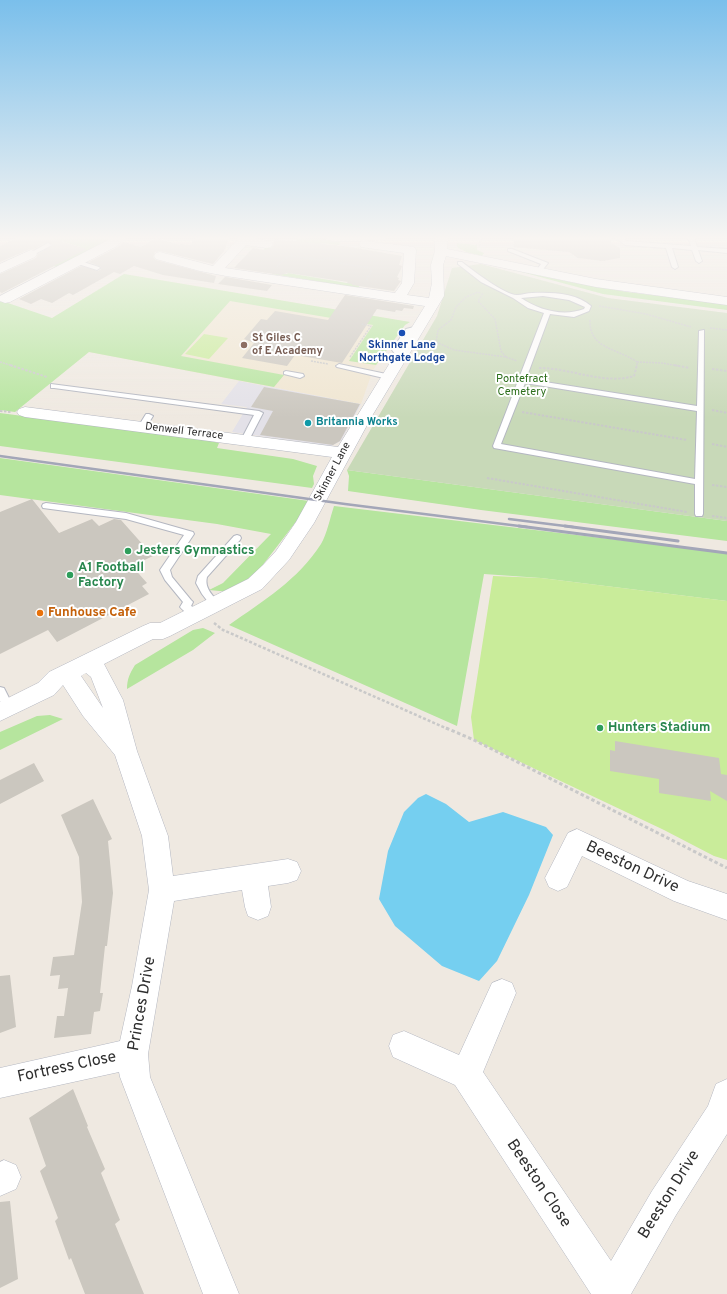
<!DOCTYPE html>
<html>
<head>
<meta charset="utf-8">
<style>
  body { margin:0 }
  canvas { display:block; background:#efe9e1 }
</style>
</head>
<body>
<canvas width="727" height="1294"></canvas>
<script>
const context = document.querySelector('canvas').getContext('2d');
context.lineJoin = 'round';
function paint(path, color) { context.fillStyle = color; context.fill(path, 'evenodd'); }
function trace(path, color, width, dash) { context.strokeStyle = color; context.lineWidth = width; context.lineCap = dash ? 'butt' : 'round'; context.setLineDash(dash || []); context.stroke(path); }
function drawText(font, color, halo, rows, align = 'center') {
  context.font = font + ' Overpass,sans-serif'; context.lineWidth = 4; context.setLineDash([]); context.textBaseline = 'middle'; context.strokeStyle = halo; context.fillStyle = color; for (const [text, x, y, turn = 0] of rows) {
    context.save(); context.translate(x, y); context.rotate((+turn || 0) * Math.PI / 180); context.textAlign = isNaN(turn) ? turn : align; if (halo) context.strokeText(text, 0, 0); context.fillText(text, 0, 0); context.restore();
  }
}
const industrial = new Path2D(`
  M239,381L361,404L341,441L331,446L232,432L247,407L221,404Z`);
const education = new Path2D(`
  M124,274L410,322L405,325L373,370L361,404L89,352Z`);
const green = new Path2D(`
  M21,237H114L57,267L49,265L80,247L61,241L58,242Z
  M298,238L342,240L339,245L320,243L317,247L320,248L317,251L330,253L326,258L321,259L289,255L284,256L269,272L256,269L271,253L263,251L266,247L304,252L312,244L295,242Z
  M457,243L477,245V250L484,253L482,256L466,252L457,247Z
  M283,261L282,274H287L288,273L347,283L370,272L358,288L272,274Z
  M518,271L576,283L627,292L727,304V310L603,294Z
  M124,274L410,322L405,325L376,365L349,361L373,325L230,301L181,356L284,375L274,387L89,352L15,412L0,410V302L2,301L52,318Z
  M0,413L207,440L219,443L217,448L293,459L317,466L313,476L314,484L312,488L0,446Z
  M0,458L309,501L305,510L252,579L230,592L209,590L223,583L271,534L217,524L0,495Z
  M347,470L727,521V541L481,510L348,491L349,476Z
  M334,506L727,553V601L541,578L484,574L457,726L229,625C263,601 298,580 321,544C327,534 330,518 334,506Z
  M203,628L215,633L193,650L127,689C127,679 130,673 135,665L193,630Z
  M50,715L63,719L0,750V732L37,716Z`);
const cemetery = new Path2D(`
  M481,264L608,298L727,313V521L347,470L437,316L452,268Z`);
const pitch = new Path2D(`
  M204,334L228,338L209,359L185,354Z
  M493,576L541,578L727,601V860L714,856L664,830L474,740L471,717Z`);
const water = new Path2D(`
  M426,794L446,804L469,822L503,812L546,827L553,835L529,895L497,961L479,981L442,966L395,926L379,899L388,851L404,812L418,798Z`);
const building = new Path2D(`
  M19,237H46L87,249L2,293L0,292V274L36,258L38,254L52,245L47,242L34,249H30L0,262V246Z
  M195,237H230L224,251L213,264L160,251L155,252L153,257L156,260L216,276L214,283L163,275L134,266L120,274L114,272L73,295L69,293L52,303L41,299L31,304L19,299L81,266L98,271L101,269V267L89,262L118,247L124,242L141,247L156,238L180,245L181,244L191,245Z
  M514,237H611V243L620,248V258L603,261L578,258L569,252L513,247Z
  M275,239L344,246L402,256L399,265L402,266L401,269L397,277L399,278L398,280L401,281L394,291L352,285V284L347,283L348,282L288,273L281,275L234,268L253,248L264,250L271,248L274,245L273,242Z
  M225,277H226L272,285L267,291L218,284Z
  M345,295L414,306L413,309L404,308L402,311L396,310L395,312L377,309L342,363L295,355L287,366L242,358L254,343L244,339L261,319L267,320L275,311L328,320Z
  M264,387L360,404L340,441L333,445L260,435L273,411L251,407Z
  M32,499L59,533L92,519L99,526L114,519L121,520L153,556L132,566L147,583L142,586L149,594L57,642L48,630L0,654V512Z
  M615,741L719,758L721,774L727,775V801L710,791L711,801L659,793V779L610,771V750L615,751Z
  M34,763L44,781L0,804V780Z
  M93,799L112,839L108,841L113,893L107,946H105L100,993H103L100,1011L94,1012L91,1034L54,1038L57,1016H64L68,988L58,989L60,975L50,976L53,957L74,955L82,902L79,857L61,815Z
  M10,975L16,1027L0,1033V976Z
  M73,1089L88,1126L87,1127L105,1169L101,1173L120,1220L115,1224L144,1294H85L71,1258L69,1260L55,1221L58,1218L40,1171L46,1166L29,1118Z
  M10,1201L18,1279L0,1288V1202Z`);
const pathFar3 = new Path2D(`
  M479,246L481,237
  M277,267L283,260L290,256L320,260L328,258L336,260L339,263L370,268L371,272L366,280
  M480,293L478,292L466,297L456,307L451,320L438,330L436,342L454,350L506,357L501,351L495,319L478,301L483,293
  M599,306L646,314L691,327
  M590,320C589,349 617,348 637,362V366
  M710,328L727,330
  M350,357L371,326L361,324
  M506,357L517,361
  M311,361L328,364
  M0,362L13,366
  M637,362L662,363L679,366`);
const pathFar2 = new Path2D(`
  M10,365L47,377
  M674,365L689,368
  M539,368C571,368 603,385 634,376L637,365
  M712,369L727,371
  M712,410L727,413
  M0,411L11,412
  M522,412L687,440
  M712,444L727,447
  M487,478L687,512
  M712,485L727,487
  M712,516L727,518`);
const pathFar1 = new Path2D(`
  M214,623L223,630L448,729`);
const path = new Path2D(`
  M446,728L474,740L727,868`);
const lane = new Path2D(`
  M615,237H621L627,241L691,246L688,237H694L697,247L727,249V253L698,250L702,261L699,263L696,261L692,250L672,248L678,267L675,269L672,267L666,248L625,245Z
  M48,243L51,245L50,246L33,255L28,254Z
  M508,249H512L548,263L541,272H537L536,271L541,264L508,251Z
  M77,260L99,267L100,268L97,270L75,263V261Z
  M458,262H462C472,270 505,295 517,295C522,295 527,293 532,293C550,292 577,293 591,306L589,311L574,317L550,314L526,379L697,406L699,331L704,330L703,514L702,516H696L695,514V484L494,448L493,446L544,313L528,308L513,298L481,282L458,264ZM543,296L569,300L585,307L584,309C563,317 539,310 521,298ZM525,383L697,411L695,479L501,444Z
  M418,326L421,328L420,329L410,332L398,350L403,357L398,358L392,350L406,329Z
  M339,364L391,375L392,377L388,379L337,367L336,366Z
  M286,371L303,374L304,376L300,378L284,374V372Z
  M51,384L259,411L263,413L249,440L245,442L241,440L254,415L54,388H51Z
  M146,414H149L153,416L145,429H139L138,427Z
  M46,503L126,513L193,532L194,534L170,570L172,577L191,600L193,602L191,606L201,611L203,614L201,617C195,619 184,612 180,607L183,602L165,580L160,570L184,535L126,519L43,508L42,506L43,504Z
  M237,535L240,536L241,538L240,540L207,577C204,589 214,596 220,605L218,607H212L202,594L196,583L198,576L234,536Z
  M0,687L4,688L14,708L13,711L9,712L5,711L0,701Z`);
const street = new Path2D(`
  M114,237H127L117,246L10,302L5,303L0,301V296Z
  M243,237L271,241L273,244L271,247L267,248L246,245L225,268L395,293L402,283L404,253L361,247L359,244L361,241H365H332L328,239L326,237H387L385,239L366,241L414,247L416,250L414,283L407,295L429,298L432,283L431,265L435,251V237H447V249L596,279L727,297V305L596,287L446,256L443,265L444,296L372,416L314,523L289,560L262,589L170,636L163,639H153L104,664L123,700L137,751L168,836L173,876L288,859L297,862L301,871L297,880L288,883L268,886L271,907L268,916L258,920L248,916L245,907L242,890L174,901L148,1054L150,1077L239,1294H203L120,1077L119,1072L0,1098V1068L120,1041L132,986L149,890L142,836L115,755L83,716L63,685L54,695L0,721V702L38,683L49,672L143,626L150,623H160L248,579L263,565L276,551L296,522L332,457L25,417L19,415L17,412L19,409L25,407L338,447L425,306L226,276L200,271L156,259L154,256L156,253L160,252L213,266L239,238ZM86,673L91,677L103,708L81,676Z
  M31,250L35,251L37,254L35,257L0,273V264Z
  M577,829L688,881L727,894V920L674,901L582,856L567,887L558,891L549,887L545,878L568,833Z
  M502,979L512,983L516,993L483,1072L611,1261L652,1191L708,1106L716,1084L727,1079V1134L676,1215L631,1294H591L455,1085L393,1057L389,1046L393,1035L404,1031L459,1055L492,983Z
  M4,1160L16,1165L21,1177L16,1189L0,1196V1162Z`);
const railFar1 = new Path2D(`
  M0,456L345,504L527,527
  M509,519L573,527`);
const rail = new Path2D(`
  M519,526L727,553
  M565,526L678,541`);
const markers = [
  [402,333,4,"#1a4fb4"],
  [244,345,4,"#8d6e63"],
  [308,423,4,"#0f9aa8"],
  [128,551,4,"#2e9e5b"],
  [70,575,4,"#2e9e5b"],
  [40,613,4,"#e8710a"],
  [600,728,4,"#2e9e5b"]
];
const farEducationnames = [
  ["St Giles C",252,339],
  ["of E Academy",252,352]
];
const farTransitnames = [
  ["Skinner Lane",402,346],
  ["Northgate Lodge",402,359]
];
const farParknames = [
  ["Pontefract",522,380],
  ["Cemetery",522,393]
];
const farCulturenames = [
  ["Britannia Works",316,423]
];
const farStreetnames = [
  ["Denwell Terrace",184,432,7],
  ["Skinner Lane",333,472,-62]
];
const leisureNames = [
  ["Jesters Gymnastics",136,551],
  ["A1 Football",78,568],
  ["Factory",78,583],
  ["Hunters Stadium",608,728]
];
const foodNames = [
  ["Funhouse Cafe",48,613]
];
const nearStreetnames = [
  ["Beeston Drive",632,868,25],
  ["Princes Drive",143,1004,-80],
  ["Fortress Close",67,1068,-12],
  ["Beeston Close",538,1184,56],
  ["Beeston Drive",670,1195,-58]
];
paint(industrial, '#e3e1e8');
paint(education, '#f0e6d1');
paint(green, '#b6e59e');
paint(cemetery, '#c8d9b8');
paint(pitch, '#c9ec9a');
paint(water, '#75cff0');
paint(building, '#cbc7bf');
trace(lane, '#b4b7c1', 2);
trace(street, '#b4b7c1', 1);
trace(pathFar3, '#c9c9c9', 1.5, [2, 1]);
trace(pathFar2, '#c9c9c9', 2, [2.5, 1.5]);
trace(pathFar1, '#c9c9c9', 2.5, [3, 2]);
trace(path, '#c9c9c9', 3, [3.5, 2.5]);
paint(lane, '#fff');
paint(street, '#fff');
trace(railFar1, '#a3a6b8', 2.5);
trace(rail, '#a3a6b8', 3);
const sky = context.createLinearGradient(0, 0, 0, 418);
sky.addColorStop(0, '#7abfeb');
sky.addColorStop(0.57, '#f8f5f2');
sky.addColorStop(1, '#f8f5f200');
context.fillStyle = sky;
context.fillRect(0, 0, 727, 418);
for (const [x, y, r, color] of markers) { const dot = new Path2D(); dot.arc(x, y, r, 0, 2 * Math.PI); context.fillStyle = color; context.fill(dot); trace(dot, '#fff', 1.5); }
drawText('bold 11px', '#785e54', '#fff', farEducationnames, 'left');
drawText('bold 11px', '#164399', '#fff', farTransitnames);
drawText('11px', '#2c6e1b', '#fff', farParknames);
drawText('bold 11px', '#0d838f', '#fff', farCulturenames, 'left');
drawText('11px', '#2e2e2e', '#fff', farStreetnames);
drawText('bold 13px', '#27864d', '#fff', leisureNames, 'left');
drawText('bold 13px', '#c56008', '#fff', foodNames, 'left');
drawText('16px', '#2e2e2e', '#fff', nearStreetnames);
</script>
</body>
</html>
